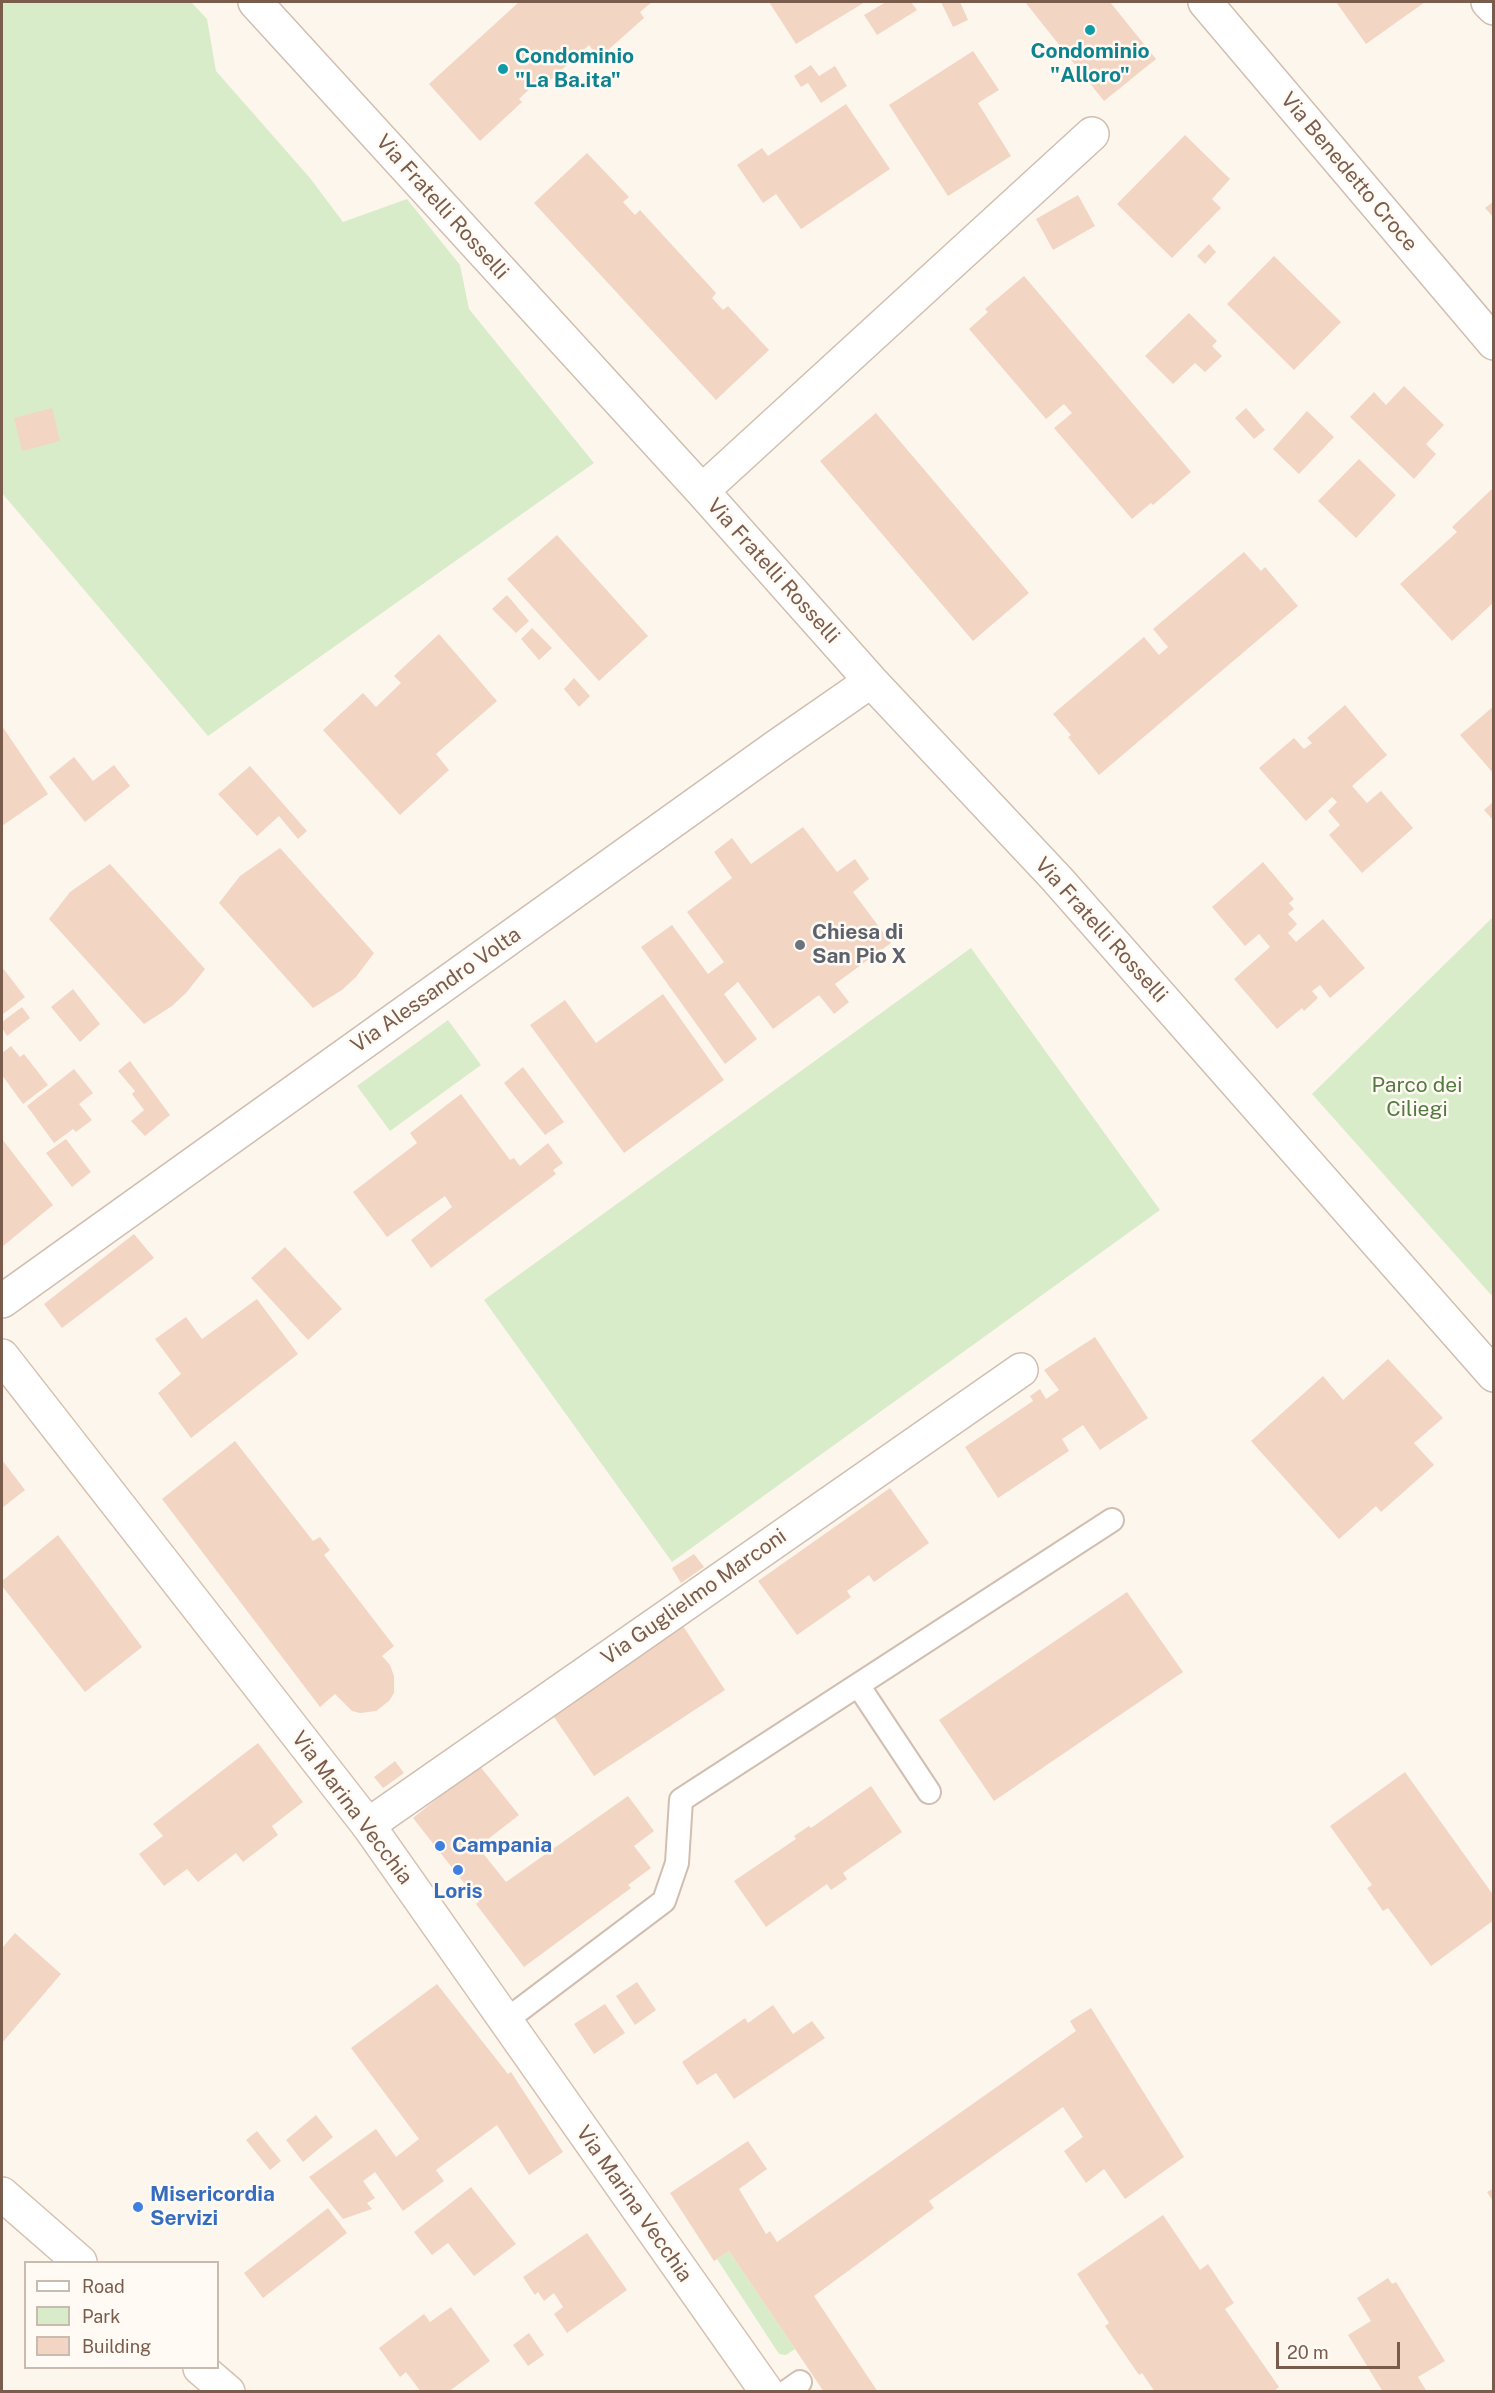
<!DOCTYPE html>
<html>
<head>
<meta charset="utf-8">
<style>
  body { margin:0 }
  #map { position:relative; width:1495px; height:2393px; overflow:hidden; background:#fdf6ec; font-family:"Public Sans",sans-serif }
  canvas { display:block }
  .frame { position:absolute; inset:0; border:3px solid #7a5c4d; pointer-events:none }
  .legend { position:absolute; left:24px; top:2261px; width:195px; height:108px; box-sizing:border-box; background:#fffaf3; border:2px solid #cabbb1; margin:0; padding:8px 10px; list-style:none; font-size:18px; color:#7a5c4d }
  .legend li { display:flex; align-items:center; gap:12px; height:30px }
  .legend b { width:30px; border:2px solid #cabbb1 }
  .scale { position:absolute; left:1276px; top:2342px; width:124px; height:27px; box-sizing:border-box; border:3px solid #7a5c4d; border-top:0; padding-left:8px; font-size:18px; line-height:21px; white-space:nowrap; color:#7a5c4d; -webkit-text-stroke:4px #fffaf3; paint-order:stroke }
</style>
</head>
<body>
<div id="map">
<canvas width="1495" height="2393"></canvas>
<div class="frame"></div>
<ul class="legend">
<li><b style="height:8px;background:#fff"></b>Road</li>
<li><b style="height:16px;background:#d8ecc9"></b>Park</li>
<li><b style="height:16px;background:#f3d5c3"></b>Building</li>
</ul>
<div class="scale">20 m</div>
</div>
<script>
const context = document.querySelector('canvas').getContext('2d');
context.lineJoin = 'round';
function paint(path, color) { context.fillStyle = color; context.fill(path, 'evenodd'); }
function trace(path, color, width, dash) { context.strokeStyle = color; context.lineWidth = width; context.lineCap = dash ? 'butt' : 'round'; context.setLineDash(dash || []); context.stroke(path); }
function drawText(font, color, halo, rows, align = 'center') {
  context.font = font + ' "Public Sans",sans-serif'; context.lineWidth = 5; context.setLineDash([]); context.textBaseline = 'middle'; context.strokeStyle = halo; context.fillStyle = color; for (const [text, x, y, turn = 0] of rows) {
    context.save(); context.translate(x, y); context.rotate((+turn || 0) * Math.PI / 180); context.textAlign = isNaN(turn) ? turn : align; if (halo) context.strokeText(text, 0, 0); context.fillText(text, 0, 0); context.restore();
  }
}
const green = new Path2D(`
  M2,2H191L207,19L216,71L310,178L343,222L407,199L460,265L469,309L594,463L208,736L2,493Z
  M1493,917V1297L1312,1094Z
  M971,948L1160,1210L672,1562L484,1300Z
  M448,1020L481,1065L390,1131L357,1086Z
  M729,2251L795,2349L786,2355L779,2354L717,2259Z`);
const building = new Path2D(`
  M519,2H652L640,12L644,18L599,58L589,45L545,85L539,80L519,99L522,102L480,141L429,84Z
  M769,2H865L796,44Z
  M886,2H911L917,10L877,35L864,15Z
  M941,2H960L968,20L953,27Z
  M1025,2H1110L1156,59L1104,101Z
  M1336,2H1425L1366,44Z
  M973,51L999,90L978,103L1011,156L948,196L889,105Z
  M811,65L819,76L835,66L847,86L821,103L808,83L801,87L794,76Z
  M846,104L890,169L801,229L776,194L763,203L737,165L762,148L768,156Z
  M1185,135L1230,179L1212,199L1221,208L1172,258L1117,204Z
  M587,153L629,197L623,202L635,215L640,210L716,293L712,298L723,310L728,306L769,350L716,400L534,203Z
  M1078,195L1095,226L1053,250L1036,219Z
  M1494,201V218L1485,208Z
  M1209,244L1216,252L1205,264L1197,256Z
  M1274,256L1341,322L1294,370L1227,304Z
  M1024,276L1191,472L1153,505L1151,503L1132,519L1054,428L1072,413L1064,404L1046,419L969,329L988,312L985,309Z
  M1189,313L1217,341L1212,346L1222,356L1205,372L1195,363L1173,384L1145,356Z
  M1404,386L1444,425L1426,444L1436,454L1414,479L1350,417L1374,392L1386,405Z
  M52,408L60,441L22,451L14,418Z
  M1246,408L1265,430L1254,439L1235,418Z
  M1307,411L1334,437L1299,474L1273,449Z
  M876,413L1029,593L973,641L820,461Z
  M1359,459L1396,495L1356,538L1318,501Z
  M1492,489L1494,602L1452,641L1400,584L1457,532L1452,527Z
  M557,535L648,636L599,681L507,579Z
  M1244,552L1261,571L1265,567L1298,606L1099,775L1068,737L1071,735L1053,714L1144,637L1159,655L1168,647L1153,629Z
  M507,595L529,621L516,633L492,609Z
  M532,628L552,648L539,660L521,639Z
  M439,634L497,701L436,754L449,770L400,815L323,730L363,693L376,707L401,683L394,676Z
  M574,678L590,696L579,707L564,689Z
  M1345,705L1387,755L1352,786L1367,803L1381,791L1413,828L1362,873L1329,835L1340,825L1328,811L1337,802L1332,797L1306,821L1259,768L1294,738L1304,749L1312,743L1307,738Z
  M1494,706V774L1460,735Z
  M2,726L48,794L2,826Z
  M74,757L93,781L114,765L130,786L85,822L49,777Z
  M250,766L307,831L298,839L279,816L257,836L218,794Z
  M1494,801V821L1484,810Z
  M803,827L837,872L855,859L869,879L853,892L891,943L835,984L849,1002L834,1014L819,995L773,1029L738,982L724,994L757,1039L725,1064L641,947L672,925L708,974L724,962L687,912L732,878L714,852L732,838L751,864Z
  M280,848L374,953L356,977L342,990L313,1008L219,903L240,876Z
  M1263,862L1294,899L1289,903L1294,909L1288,914L1297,924L1288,933L1296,942L1323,919L1365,968L1330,998L1320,985L1312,991L1318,998L1304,1011L1302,1008L1277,1029L1234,979L1270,947L1259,934L1245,946L1212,907Z
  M110,864L205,969L186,993L172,1006L144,1024L49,919L70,892Z
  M2,967L25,997L2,1015Z
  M73,989L100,1024L80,1042L51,1007Z
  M663,994L724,1080L624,1153L530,1025L565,1000L596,1043Z
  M22,1007L30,1018L7,1036L2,1028V1022Z
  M11,1046L20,1057L24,1054L48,1085L23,1104L2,1075V1053Z
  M130,1061L170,1115L145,1136L131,1121L144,1110L132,1094L135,1091L118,1071Z
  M523,1067L564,1122L545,1135L504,1083Z
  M74,1069L93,1093L79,1104L92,1120L76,1132L73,1129L54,1143L27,1106Z
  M461,1094L510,1160L514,1158L520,1166L548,1143L563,1163L553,1170L556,1174L431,1268L411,1240L452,1207L445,1196L387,1237L353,1192L417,1143L410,1133Z
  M2,1139L53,1205L2,1247Z
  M66,1139L91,1172L72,1187L46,1153Z
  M134,1234L154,1258L62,1328L44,1304Z
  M285,1247L342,1309L308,1340L251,1278Z
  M257,1299L298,1354L191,1438L158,1393L181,1374L155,1339L186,1317L202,1339Z
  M1095,1337L1148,1418L1100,1450L1083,1425L1062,1439L1069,1451L998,1498L965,1447L1033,1401L1030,1396L1040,1389L1046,1399L1059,1390L1044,1370Z
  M1388,1359L1443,1418L1414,1443L1434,1465L1381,1512L1376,1506L1339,1539L1251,1441L1323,1376L1343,1400Z
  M235,1441L313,1541L320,1537L330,1550L324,1555L394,1646L382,1656L390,1665L394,1676V1693L389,1701L376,1711L360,1713L352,1711L335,1694L320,1707L162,1499Z
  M2,1460L25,1490L2,1508Z
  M890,1488L929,1543L874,1582L869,1575L847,1591L851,1597L797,1635L758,1581Z
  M58,1535L142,1647L85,1692L2,1586V1581Z
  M694,1554L704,1567L681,1583L672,1568Z
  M1127,1592L1183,1672L994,1801L939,1720Z
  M683,1626L725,1690L594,1776L552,1714Z
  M258,1743L303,1802L272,1826L278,1835L243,1862L236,1853L198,1882L187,1869L164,1886L139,1854L163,1836L153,1824Z
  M395,1761L404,1773L383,1788L374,1777Z
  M479,1765L519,1815L478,1847L506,1882L628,1796L654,1831L634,1846L651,1868L628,1885L631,1888L524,1967L476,1904L479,1902L413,1818Z
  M1405,1772L1494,1896V1920L1431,1966L1388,1908L1383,1911L1367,1888L1372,1885L1330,1826Z
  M871,1786L902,1832L843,1873L847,1879L831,1890L827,1884L766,1927L734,1881L796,1839L794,1836L809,1826L811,1828Z
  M15,1933L61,1974L2,2043V1948Z
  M637,1982L656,2010L635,2025L616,1996Z
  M437,1984L508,2074L511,2072L563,2152L529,2175L497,2125L436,2170L444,2181L403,2211L375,2172L363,2181L375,2198L367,2203L372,2209L343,2219L309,2177L376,2129L396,2157L419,2139L351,2048Z
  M605,2004L625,2033L594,2054L574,2024Z
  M773,2005L793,2034L812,2021L825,2038L734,2099L716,2073L697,2085L682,2062L745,2018L748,2023Z
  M1091,2008L1184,2157L1125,2199L1104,2169L1086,2183L1064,2151L1083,2137L1063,2107L929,2201L934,2208L814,2296L878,2392H824L729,2251L714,2261L670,2193L748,2141L767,2169L739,2189L766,2234L770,2231L777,2242L1076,2031L1070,2021Z
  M316,2115L333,2137L303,2162L286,2140Z
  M257,2131L281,2161L270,2170L246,2140Z
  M471,2187L516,2244L474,2276L448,2243L432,2255L414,2232Z
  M1494,2188V2203L1487,2192Z
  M328,2208L347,2233L263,2298L244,2273Z
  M1163,2215L1200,2270L1208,2264L1234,2303L1225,2309L1279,2387L1273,2392H1155L1142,2373L1139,2375L1105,2326L1109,2323L1077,2274Z
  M587,2233L627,2290L567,2333L554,2314L563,2307L554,2293L544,2301L538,2292L535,2295L523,2277Z
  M1388,2278L1392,2284L1396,2282L1445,2361L1418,2377L1427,2392H1383L1348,2335L1371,2321L1357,2298Z
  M451,2307L490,2361L448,2392H421L406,2372L400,2377L379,2348L424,2314L430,2322Z
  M529,2333L544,2355L528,2366L513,2345Z`);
const service = new Path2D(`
  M858,1685L929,1792
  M505,2021L664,1901L677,1863L681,1800L1112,1520
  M786,2392L800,2382`);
const minor = new Path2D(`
  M255,2L702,491L871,681L1057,879L1494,1375
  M1488,2L1494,8
  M702,491L1092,134
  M2,1301L776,747L871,681
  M368,1825L1021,1370`);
const tertiary = new Path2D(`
  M1205,2L1494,343`);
const secondary = new Path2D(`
  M2,1356L368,1825L767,2392
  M2,2194L80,2262
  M200,2368L228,2392`);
const markers = [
  [1090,30,6,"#0f9aa8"],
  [503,69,6,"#0f9aa8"],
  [800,945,6,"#6b7280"],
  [440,1846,6,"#3f7fe0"],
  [458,1870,6,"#3f7fe0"],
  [138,2207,6,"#3f7fe0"]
];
const cultureNames = [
  ["Condominio",1090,52],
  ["\"Alloro\"",1090,76],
  ["Condominio",515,57,"left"],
  ["\"La Ba.ita\"",515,81,"left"]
];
const streetNames = [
  ["Via Benedetto Croce",1349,172,50],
  ["Via Fratelli Rosselli",442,207,48],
  ["Via Fratelli Rosselli",773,571,48],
  ["Via Fratelli Rosselli",1101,930,48],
  ["Via Alessandro Volta",436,990,-35],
  ["Via Guglielmo Marconi",694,1597,-35],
  ["Via Marina Vecchia",352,1808,53],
  ["Via Marina Vecchia",634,2204,55]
];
const worshipNames = [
  ["Chiesa di",812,933],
  ["San Pio X",812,957]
];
const parkNames = [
  ["Parco dei",1417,1086],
  ["Ciliegi",1417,1110]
];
const shopNames = [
  ["Campania",452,1846],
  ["Loris",458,1892,"center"],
  ["Misericordia",150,2195],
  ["Servizi",150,2219]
];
paint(green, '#d8ecc9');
paint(building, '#f3d5c3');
trace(service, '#d1beb0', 26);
trace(minor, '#d1beb0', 36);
trace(tertiary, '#d1beb0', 36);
trace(secondary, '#d6c0b0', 36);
trace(service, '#fff', 22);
trace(minor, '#fff', 33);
trace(tertiary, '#fff', 33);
trace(secondary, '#fff', 33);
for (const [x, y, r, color] of markers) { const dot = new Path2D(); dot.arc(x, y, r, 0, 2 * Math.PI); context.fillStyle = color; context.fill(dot); trace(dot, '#fffaf3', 2); }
drawText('bold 21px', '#0d838f', '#fffaf3', cultureNames);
drawText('21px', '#7a5c4d', '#fffaf3', streetNames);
drawText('bold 21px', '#5b616d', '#fffaf3', worshipNames, 'left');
drawText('21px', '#537a41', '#fffaf3', parkNames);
drawText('bold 21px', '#366cbe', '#fffaf3', shopNames, 'left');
</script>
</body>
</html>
